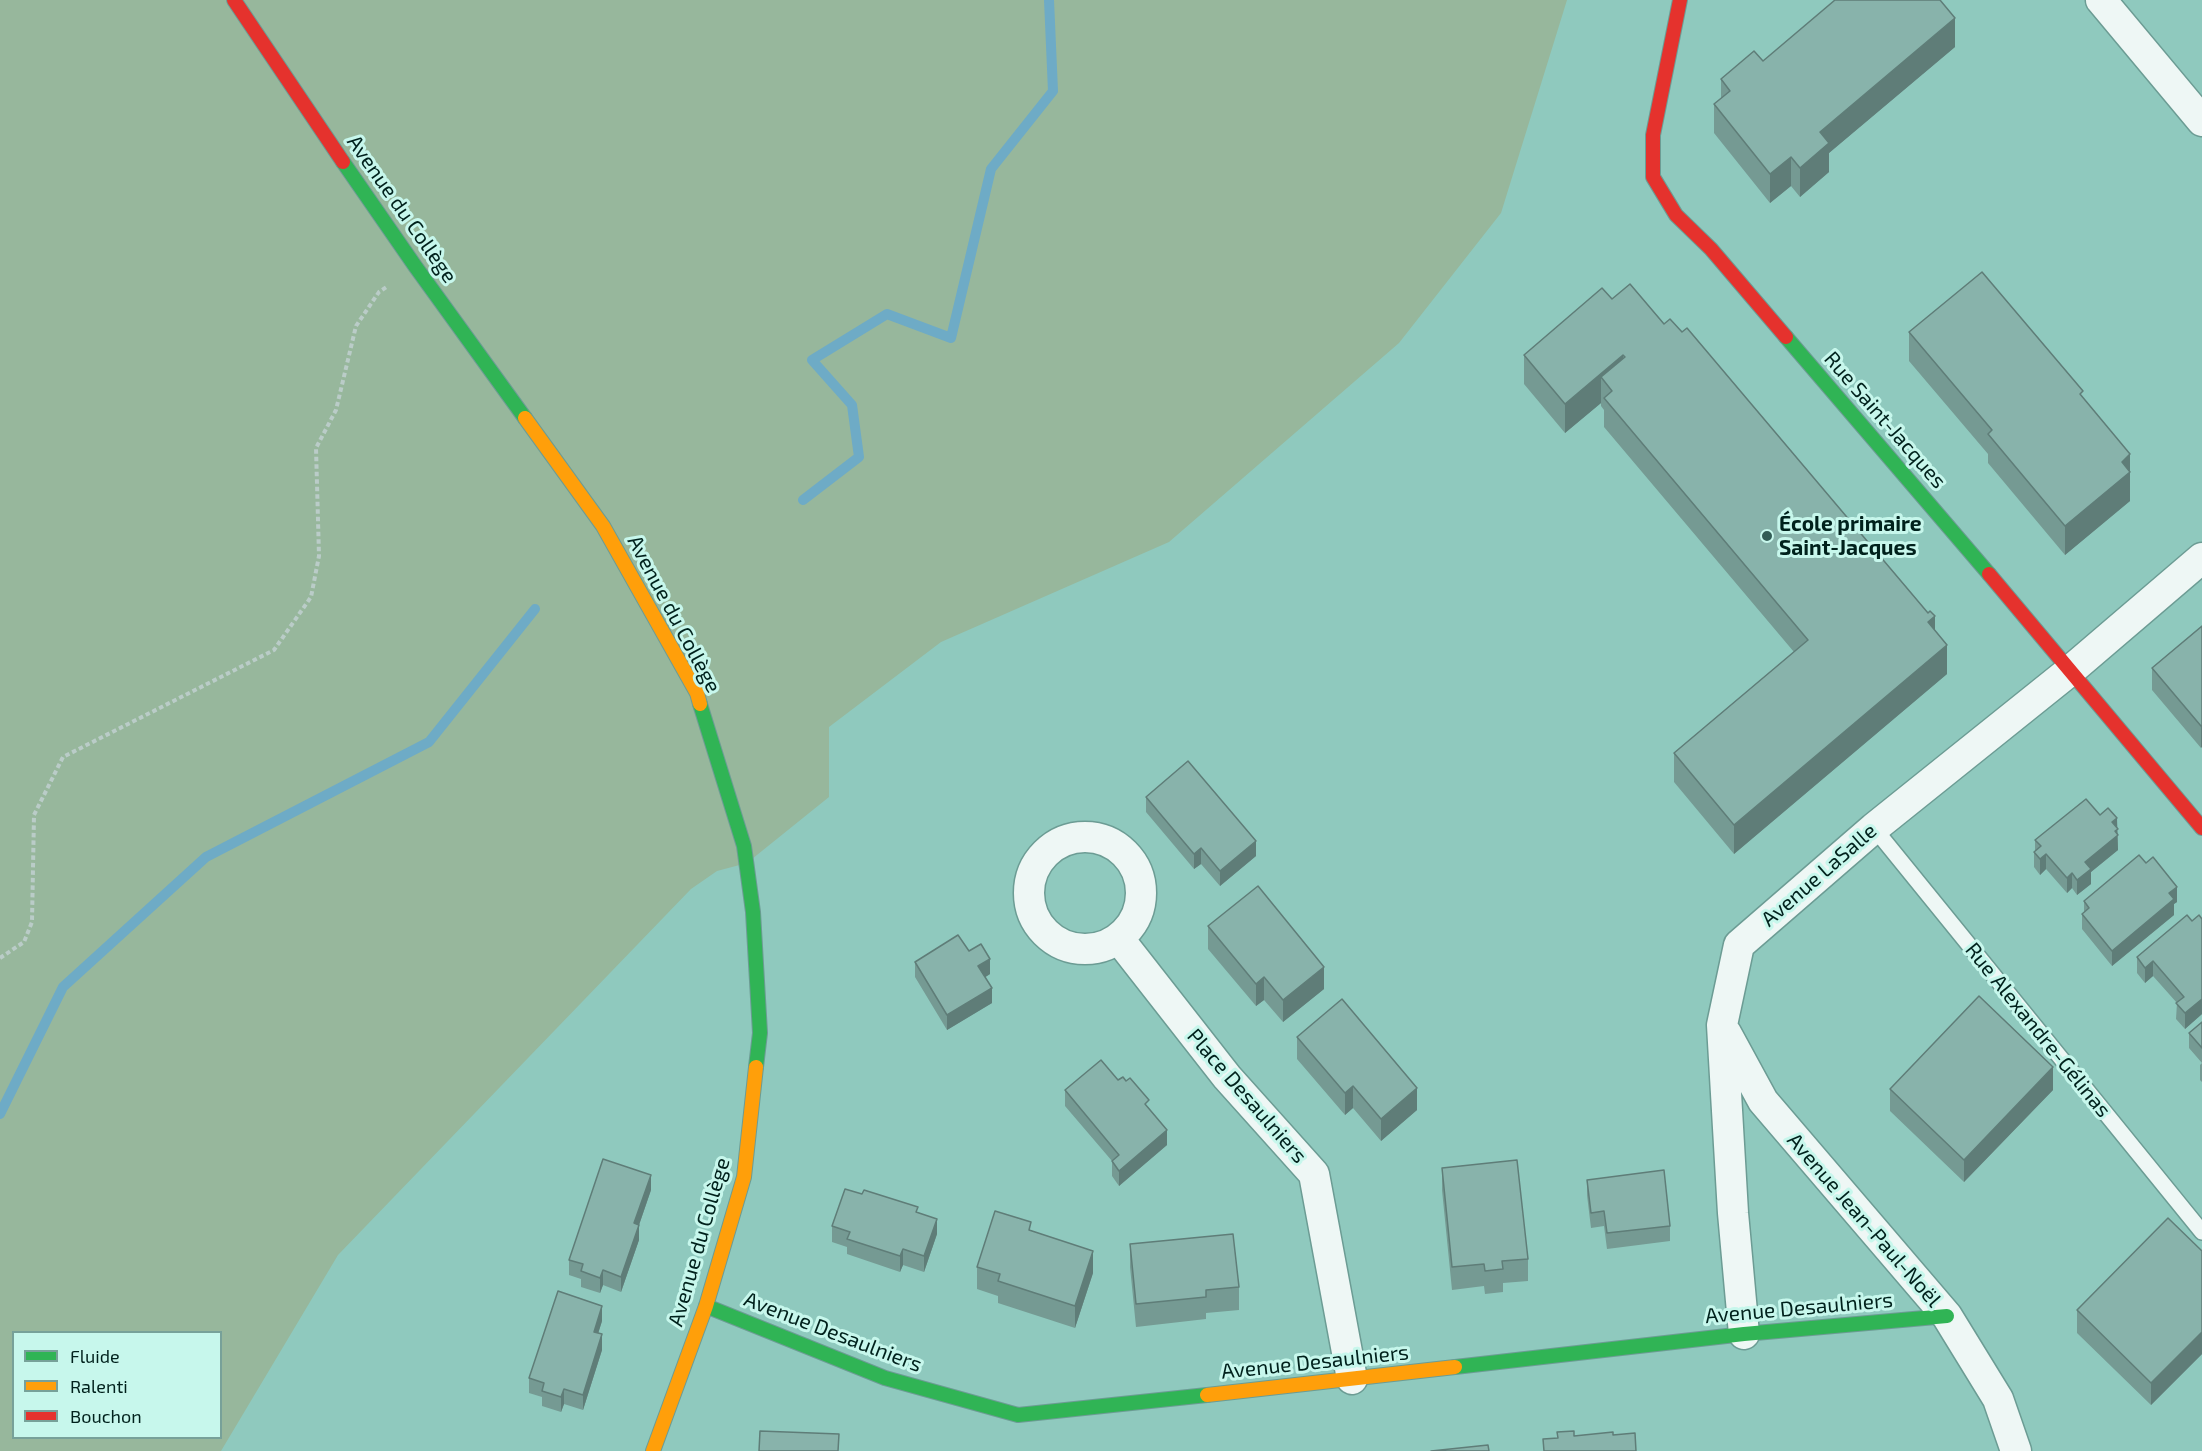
<!DOCTYPE html>
<html>
<head>
<meta charset="utf-8">
<style>
  body { margin:0 }
  #map { position:relative; width:2202px; height:1451px; overflow:hidden; background:#8fc9be; font-family:"Exo 2",sans-serif }
  canvas { display:block }
  .legend { position:absolute; left:12px; top:1331px; width:210px; height:108px; box-sizing:border-box; background:#c7f7ec; border:2px solid #77a199; margin:0; padding:8px 10px; list-style:none; font-size:18px; color:#00211c }
  .legend li { display:flex; align-items:center; gap:12px; height:30px }
  .legend b { width:30px; border:2px solid #77a199 }
</style>
</head>
<body>
<div id="map">
<canvas width="2202" height="1451"></canvas>
<ul class="legend">
<li><b style="height:8px;background:#30b455"></b>Fluide</li>
<li><b style="height:8px;background:#ff9f0a"></b>Ralenti</li>
<li><b style="height:8px;background:#e5322d"></b>Bouchon</li>
</ul>
</div>
<script>
const context = document.querySelector('canvas').getContext('2d');
context.lineJoin = 'round';
function paint(path, color) { context.fillStyle = color; context.fill(path, 'evenodd'); }
function trace(path, color, width, dash) { context.strokeStyle = color; context.lineWidth = width; context.lineCap = dash ? 'butt' : 'round'; context.setLineDash(dash || []); context.stroke(path); }
function drawText(font, color, halo, rows, align = 'center') {
  context.font = font + ' "Exo 2",sans-serif'; context.lineWidth = 6; context.setLineDash([]); context.textBaseline = 'middle'; context.strokeStyle = halo; context.fillStyle = color; for (const [text, x, y, turn = 0] of rows) {
    context.save(); context.translate(x, y); context.rotate((+turn || 0) * Math.PI / 180); context.textAlign = isNaN(turn) ? turn : align; if (halo) context.strokeText(text, 0, 0); context.fillText(text, 0, 0); context.restore();
  }
}
const green = new Path2D(`
  M0,0H1567L1501,213L1399,343L1169,542L941,642L829,727V797L747,863L717,871L691,889L338,1255L221,1451H0ZM14,1332H220V1438H14Z`);
const stream = new Path2D(`
  M803,500L859,457L852,405L812,360L887,314L951,338L991,169L1053,91L1049,0
  M0,1114L63,987L206,857L429,742L535,609`);
const path = new Path2D(`
  M0,958L24,942L32,922L34,815L63,757L274,650L311,597L319,556L316,448L336,410L356,326L379,292L388,286`);
const lane = new Path2D(`
  M1874,828L2202,1232`);
const street = new Path2D(`
  M2101,0L2202,121
  M1029 893a56 56 0 1 1 112 0a56 56 0 1 1-112 0Z
  M1119,939L1227,1077L1314,1174L1352,1379
  M1726,1033L1763,1101L1947,1316L1998,1399L2016,1451
  M1744,1334L1733,1213L1722,1025L1739,945L1874,828L2071,670L2202,558`);
const fast = new Path2D(`
  M343,162L415,266L525,418
  M1786,337L1989,574
  M700,704L744,846L753,912L760,1033L756,1067
  M706,1306L885,1378L1018,1415L1207,1395
  M1455,1367L1744,1334L1947,1316`);
const slow = new Path2D(`
  M525,418L603,526L697,693L700,704
  M1207,1395L1455,1367
  M653,1451L706,1306L744,1177L756,1067`);
const jam = new Path2D(`
  M234,0L343,162
  M1680,0L1653,135V177L1676,215L1711,249L1786,337
  M1989,574L2202,828`);
const wall = new Path2D(`
  M1955,47L1829,153V172L1800,197L1791,186L1770,203L1714,133V104L1721,98V79L1763,61Z
  M1612,299L1664,324L1935,630L1947,674L1734,854L1674,782V753L1794,652L1604,427V410L1601,406V403L1565,433L1524,384V355Z
  M1909,332L2083,398L2130,483V501L2065,555L1988,463V454L1909,361Z
  M2202,626L2201,748L2152,690V668Z
  M1146,797L1256,856L1220,886L1201,864L1194,869L1146,812Z
  M2100,815L2117,828L2118,850L2091,872V884L2077,895L2072,888L2067,893L2046,869L2040,875L2034,867V852L2035,851V840Z
  M2084,901L2177,902L2174,904V915L2112,966L2082,929V914L2084,912Z
  M2202,919V1014L2185,1029L2176,1019L2177,1003L2153,976L2145,983L2137,973V957L2192,921Z
  M1208,926L1324,989L1283,1022L1264,1000L1256,1006L1208,949Z
  M969,951L990,974L985,977L992,1003L947,1030L915,977V962Z
  M2202,1022V1082L2200,1080V1065L2202,1063L2189,1048V1033Z
  M1297,1037L1417,1110L1381,1141L1353,1108L1345,1115L1297,1059Z
  M1118,1080L1149,1108L1167,1145L1119,1186L1112,1176V1161L1065,1106V1090Z
  M1890,1089L2053,1090L1964,1182L1890,1111Z
  M1442,1168L1528,1259V1281L1503,1283V1292L1485,1294L1484,1286L1452,1290L1442,1190Z
  M1587,1180L1670,1226V1241L1607,1249L1604,1226L1591,1228L1587,1195Z
  M651,1190L639,1225V1240L621,1292L603,1285L600,1293L581,1287V1279L569,1275V1260Z
  M918,1213L937,1234L924,1272L903,1265L900,1272L847,1254V1247L832,1242V1226Z
  M1031,1231L1093,1273L1075,1328L998,1303V1296L977,1289V1267Z
  M1130,1244L1239,1287V1310L1206,1313V1319L1136,1327L1130,1267Z
  M2202,1251V1354L2151,1405L2077,1333V1310Z
  M602,1321L598,1333L602,1350L583,1410L564,1404L561,1412L542,1406V1397L529,1393V1378Z`);
const shadedWall = new Path2D(`
  M1955,18V47L1829,153V172L1800,197V168L1820,132Z
  M1791,157V186L1770,203V174Z
  M1623,355V384L1601,377V403L1565,433V404Z
  M2130,454V501L2065,555V526L2122,462Z
  M1935,616V645L1928,622Z
  M1947,645V674L1734,854V825Z
  M2202,725V747L2201,748V726Z
  M2117,818L2118,850L2091,872V884L2077,895V880L2085,862L2112,822Z
  M1256,841V856L1220,886V871Z
  M1201,848V864L1194,869V854Z
  M2046,854V869L2040,875V859Z
  M2072,873V888L2067,893V878Z
  M2177,887V902L2174,904V915L2112,966V951L2169,893Z
  M990,959V974L978,982V966Z
  M2153,961V976L2145,983V968Z
  M1324,967V989L1283,1022V1000Z
  M1264,977V1000L1256,1006V984Z
  M992,988V1003L947,1030V1015Z
  M2202,999V1014L2185,1029V1013Z
  M2053,1067V1090L1964,1182V1160Z
  M1353,1086V1108L1345,1115V1093Z
  M1417,1088V1110L1381,1141V1119Z
  M1167,1130V1145L1119,1186V1171Z
  M651,1175V1190L639,1225V1240L621,1292V1277L634,1223Z
  M937,1219V1234L924,1272V1256Z
  M903,1249V1265L900,1272V1256Z
  M1093,1251V1273L1075,1328V1306Z
  M603,1270V1285L600,1293V1278Z
  M602,1306V1321L594,1347V1332Z
  M2202,1332V1354L2151,1405V1383Z
  M602,1334V1350L583,1410V1395Z
  M564,1389V1404L561,1412V1397Z`);
const building = new Path2D(`
  M1835,0H1940L1955,18L1820,132L1829,143L1800,168L1791,157L1770,174L1714,104L1730,91L1721,79L1754,51L1763,61Z
  M1982,272L2083,391L2080,394L2130,454L2122,462L2130,472L2065,526L1988,434L1992,430L1909,332Z
  M1630,284L1664,324L1670,319L1682,332L1687,328L1928,613L1930,611L1935,616L1928,622L1947,645L1734,825L1674,753L1808,640L1604,398L1612,391L1601,377L1625,357L1623,355L1565,404L1524,355L1602,288L1612,299Z
  M2202,626V725L2201,726L2152,668Z
  M1188,761L1256,841L1220,871L1201,848L1194,854L1146,797Z
  M2086,799L2100,815L2108,808L2117,818L2112,822L2118,829L2115,831L2118,835L2085,862L2091,869L2077,880L2072,873L2067,878L2046,854L2040,859L2034,852L2041,846L2035,840Z
  M2139,855L2146,863L2153,857L2177,887L2169,893L2174,899L2112,951L2082,914L2089,908L2084,901Z
  M1258,886L1324,967L1283,1000L1264,977L1256,984L1208,926Z
  M2187,915L2192,921L2199,915L2202,919V999L2185,1013L2176,1003L2184,997L2153,961L2145,968L2137,957Z
  M958,935L969,951L981,944L990,959L978,966L992,988L947,1015L915,962Z
  M1979,996L2053,1067L1964,1160L1890,1089Z
  M1342,999L1417,1088L1381,1119L1353,1086L1345,1093L1297,1037Z
  M2202,1022V1048L2189,1033Z
  M1101,1060L1118,1080L1123,1077L1126,1081L1130,1078L1149,1100L1145,1104L1167,1130L1119,1171L1112,1161L1119,1155L1065,1090Z
  M603,1159L651,1175L634,1223L639,1225L621,1277L603,1270L600,1278L581,1271L583,1264L569,1260Z
  M1517,1160L1528,1259L1502,1261L1503,1269L1485,1271L1484,1264L1452,1267L1442,1168Z
  M1664,1170L1670,1226L1607,1233L1604,1211L1591,1213L1587,1180Z
  M845,1189L862,1194L864,1190L918,1207L916,1212L937,1219L924,1256L903,1249L900,1256L847,1239L850,1232L832,1226Z
  M995,1211L1031,1222L1029,1230L1093,1251L1075,1306L998,1281L1000,1274L977,1267Z
  M2168,1218L2202,1251V1332L2151,1383L2077,1310Z
  M1233,1234L1239,1287L1206,1290V1297L1136,1304L1130,1244Z
  M558,1291L602,1306L594,1332L602,1334L583,1395L564,1389L561,1397L542,1391L544,1383L529,1378Z
  M760,1431L839,1434L838,1451H759Z
  M1574,1431V1436L1613,1432V1435L1635,1433L1636,1451H1544L1543,1439L1558,1438L1557,1432Z
  M1488,1445L1489,1451H1431Z`);
const markers = [
  [1767,536,6,"#325c55"]
];
const streetNames = [
  ["Avenue du Collège",402,209,55],
  ["Rue Saint-Jacques",1885,420,49],
  ["Avenue du Collège",674,614,62],
  ["Avenue LaSalle",1819,875,-41],
  ["Rue Alexandre-Gélinas",2038,1030,51],
  ["Place Desaulniers",1247,1096,49],
  ["Avenue Jean-Paul-Noël",1864,1220,49],
  ["Avenue du Collège",699,1242,-74],
  ["Avenue Desaulniers",1799,1308,-5],
  ["Avenue Desaulniers",833,1332,21],
  ["Avenue Desaulniers",1315,1362,-6]
];
const poiNames = [
  ["École primaire",1779,524],
  ["Saint-Jacques",1779,548]
];
paint(green, '#97b79c');
trace(stream, '#6eabc6', 10);
trace(lane, '#6c9c94', 18);
trace(street, '#6c9c94', 33);
trace(fast, '#6c9c94', 16);
trace(slow, '#6c9c94', 16);
trace(jam, '#6c9c94', 16);
trace(path, '#baccc8', 4, [4.5, 3]);
trace(lane, '#eef7f5', 15);
trace(street, '#eef7f5', 30);
trace(fast, '#30b455', 14);
trace(slow, '#ff9f0a', 14);
trace(jam, '#e5322d', 14);
paint(wall, '#759a93');
paint(shadedWall, '#5f7d78');
paint(building, '#88b3ab');
trace(building, '#5f7d78', 1.5);
for (const [x, y, r, color] of markers) { const dot = new Path2D(); dot.arc(x, y, r, 0, 2 * Math.PI); context.fillStyle = color; context.fill(dot); trace(dot, '#c7f7ec', 2); }
drawText('21px', '#00211c', '#c7f7ec', streetNames);
drawText('bold 21px', '#00211c', '#c7f7ec', poiNames, 'left');
</script>
</body>
</html>
